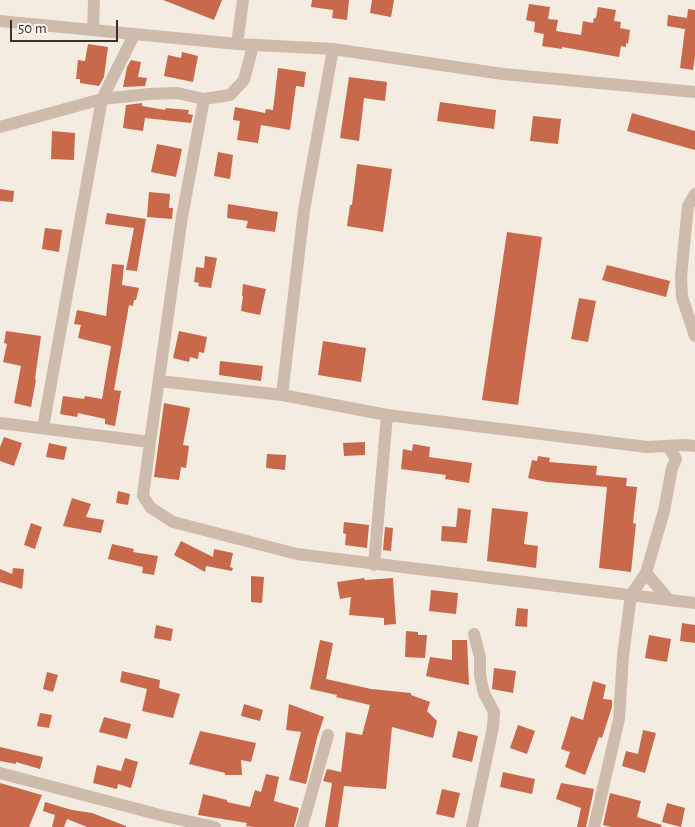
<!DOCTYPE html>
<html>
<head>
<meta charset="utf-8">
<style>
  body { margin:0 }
  #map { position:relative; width:695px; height:827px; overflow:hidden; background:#f4ebe1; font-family:"Alegreya Sans",sans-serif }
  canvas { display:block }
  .scale { position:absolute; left:10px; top:20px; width:108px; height:22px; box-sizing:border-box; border:2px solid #3b302b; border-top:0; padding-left:6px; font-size:15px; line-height:18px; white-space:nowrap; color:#3b302b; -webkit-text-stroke:4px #fbf5ee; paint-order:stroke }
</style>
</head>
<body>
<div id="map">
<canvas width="695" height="827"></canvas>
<div class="scale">50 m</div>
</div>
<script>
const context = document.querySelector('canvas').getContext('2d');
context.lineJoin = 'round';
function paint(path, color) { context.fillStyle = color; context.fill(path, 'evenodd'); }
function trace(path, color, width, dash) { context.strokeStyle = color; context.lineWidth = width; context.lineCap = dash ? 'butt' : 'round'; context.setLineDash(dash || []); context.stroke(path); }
const building = new Path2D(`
  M163,0H222L214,20Z
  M312,0H349L347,20L332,18L333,10L311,7Z
  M372,0H394L391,17L370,13Z
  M529,4L550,7L548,19L558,20L556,31L581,35L583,21L593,23L594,18H596L598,7L616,10L614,21L621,22L620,28L630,30L628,44L626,43V47L621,46L619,57L562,47V49L542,46L544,34L534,32L535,22L526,20Z
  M688,9L695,10V57L693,70L680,68L685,29L667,26L668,15L687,18Z
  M88,44L108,47L104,77L99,86L80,83V79H76L78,60L85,61Z
  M182,52L198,56L193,82L164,76L168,55L181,58Z
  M131,60L141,62L138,77L147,78L145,86L123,87L127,67Z
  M278,68L306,72L304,87L296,86L290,130L261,125L258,143L237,140L240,121L233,120L235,107L265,113L266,109L273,110Z
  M349,77L387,82L385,101L364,98L359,141L340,138Z
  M440,102L496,110L494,129L437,121Z
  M142,103V106L165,110L166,108L189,110L188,114L193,115L191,123L145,118L143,131L123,128L126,105Z
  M632,113L695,131V150L627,131Z
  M533,116L561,119L558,144L530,141Z
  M52,131L75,133L74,160L51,159Z
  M157,144L182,149L176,177L151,172Z
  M218,152L233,155L230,179L214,176Z
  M357,164L392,169L383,232L347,226L350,205H352Z
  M0,189L14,191L13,202L0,201Z
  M149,192L170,194L169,208H173L172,219L147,217Z
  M228,204L278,212L275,232L246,228L248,221L227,218Z
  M107,213L146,219L137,271L126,270L134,228L105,224Z
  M45,228L62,230L59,252L42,249Z
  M507,232L542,237L518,405L482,400Z
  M205,256L217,258L211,288L198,286L199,283L194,282L196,267L204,268Z
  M112,264L124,265L122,285L139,288L136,300H134L133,306L129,305L114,390L121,391L115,426L105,424V419L78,413L77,417L60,414L63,396L84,399L85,396L102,399L111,346L78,338L81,325L74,324L77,310L106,316Z
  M607,265L670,281L666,297L602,280Z
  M243,284L266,289L260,315L241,311L243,296H242Z
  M579,298L596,301L588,342L571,339Z
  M6,331L41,336L35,379L36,380L31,407L14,403L21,366L3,362L7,344L4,343Z
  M179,331L207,337L204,353L199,352L198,359L190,357L189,362L173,358Z
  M323,341L366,348L361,382L318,375Z
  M220,361L263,366L261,381L219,375Z
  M164,403L190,408L183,445L189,446L186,468L181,467L179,480L154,477Z
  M4,437L22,443L14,466L0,461V447Z
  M365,442V455L344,456L343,443Z
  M49,443L67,447L64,460L46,457Z
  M413,444L430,447L429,457L472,463L469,483L445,479L446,475L401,469L403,449L412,451Z
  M267,454L286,455L285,470L266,468Z
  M538,456L550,458L549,462L597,466L596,475L627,478L626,486L637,487L633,523L636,524L631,572L599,568L607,487L547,482L528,478L532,460L537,461Z
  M118,491L130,494L128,505L116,503Z
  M72,498L91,504L86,517L104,520L101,533L63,526Z
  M458,508L471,510L467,543L441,541L442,526L456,527Z
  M492,508L528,512L524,544L538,546L536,568L487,561Z
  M344,522L369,525L367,548L345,545L346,534L343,533Z
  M31,523L42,527L35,549L24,545Z
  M385,527L393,528L391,551L383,550Z
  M181,541L213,557L214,549L233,553L230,567L233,568L232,571L206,566L205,572L174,555Z
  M112,544L134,549L133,552L158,556L154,575L142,573L143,567L108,559Z
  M13,568L24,569L22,589L0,582V569L12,574Z
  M251,576L264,577L262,603L251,602Z
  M364,578L365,580L393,578L396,624L384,625V618L349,615L351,597L340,599L337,582Z
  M431,590L458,593L456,614L429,611Z
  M517,608L528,609L527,627L515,626Z
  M682,623L695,625V643L680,641Z
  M156,625L173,629L171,641L154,638Z
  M406,631L418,632V635H427L425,658L405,657Z
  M649,635L671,639L667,662L645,658Z
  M320,640L333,643L326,679L371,689L411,693V695L430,702L427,711L437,721L433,738L392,727L386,789L344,786L338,827H325L332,783L323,781L327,769L341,772L346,732L362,735L370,705L336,697L337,695L310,689Z
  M452,640H467L469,685L426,676L430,657L452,660Z
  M494,668L516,671L513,693L492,689Z
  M122,671L160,680L159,688L180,694L173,718L142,711L147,689L120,682Z
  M47,672L58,675L53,692L43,689Z
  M593,681L606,685L603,699L612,700V707L602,738L599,737L585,775L565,767L570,752L561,749L571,716L583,720Z
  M244,704L263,710L260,721L241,716Z
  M289,704L324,717L317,738L306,784L289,780L301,732L286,730Z
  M40,713L52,715L49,728L37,726Z
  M104,717L131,724L127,739L99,732Z
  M518,725L535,731L527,754L510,748Z
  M643,730L656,733L645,773L622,766L626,751L638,754Z
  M200,731L256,743L251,762L241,760L242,775H225V773L189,764Z
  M458,731L478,736L472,762L452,757Z
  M0,747L43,757L40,769L16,762V764L0,761Z
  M125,758L138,762L131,788L118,784L117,789L93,783L97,765L121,771Z
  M503,772L535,779L532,794L500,787Z
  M266,774L279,777L274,801L299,808L294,827H255L246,826L247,823L198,815L203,794L227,800V802L250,807L255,790L261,792Z
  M0,783L42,795L29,827H0Z
  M561,783L594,789L586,827H577L581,808L556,799Z
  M442,789L460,793L454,818L436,814Z
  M610,793L641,801L637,817L662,825L661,827H611L603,825Z
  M45,802L72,810L92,813L126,826V827H87L67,819L64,827H52L55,815L43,811Z
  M667,803L685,808L681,827L662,822Z`);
const street = new Path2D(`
  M0,21L237,44L333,49L503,74L695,92
  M93,30L94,0
  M237,44L243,0
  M253,46L244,80L230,95L204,99L182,217L150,442L143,496L151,508L173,522L297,554L695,603
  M0,127L102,99L149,94L177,93L204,99
  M695,194L688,206L681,277L682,297L695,336
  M159,381L282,395L387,415L647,447L684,445L695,446
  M282,395L304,210L333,49
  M0,423L150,442
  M43,428L102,99L134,35
  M374,565L387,415
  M646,573L669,600
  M0,773L164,816L215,827
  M302,827L328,735
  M472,827L493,727L494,712L484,693L480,676V657L474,634
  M594,827L619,719L623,656L631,595L646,573L664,511L672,468L676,459L668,446`);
paint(building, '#c8694b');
trace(street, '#cdbbac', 12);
</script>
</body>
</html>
